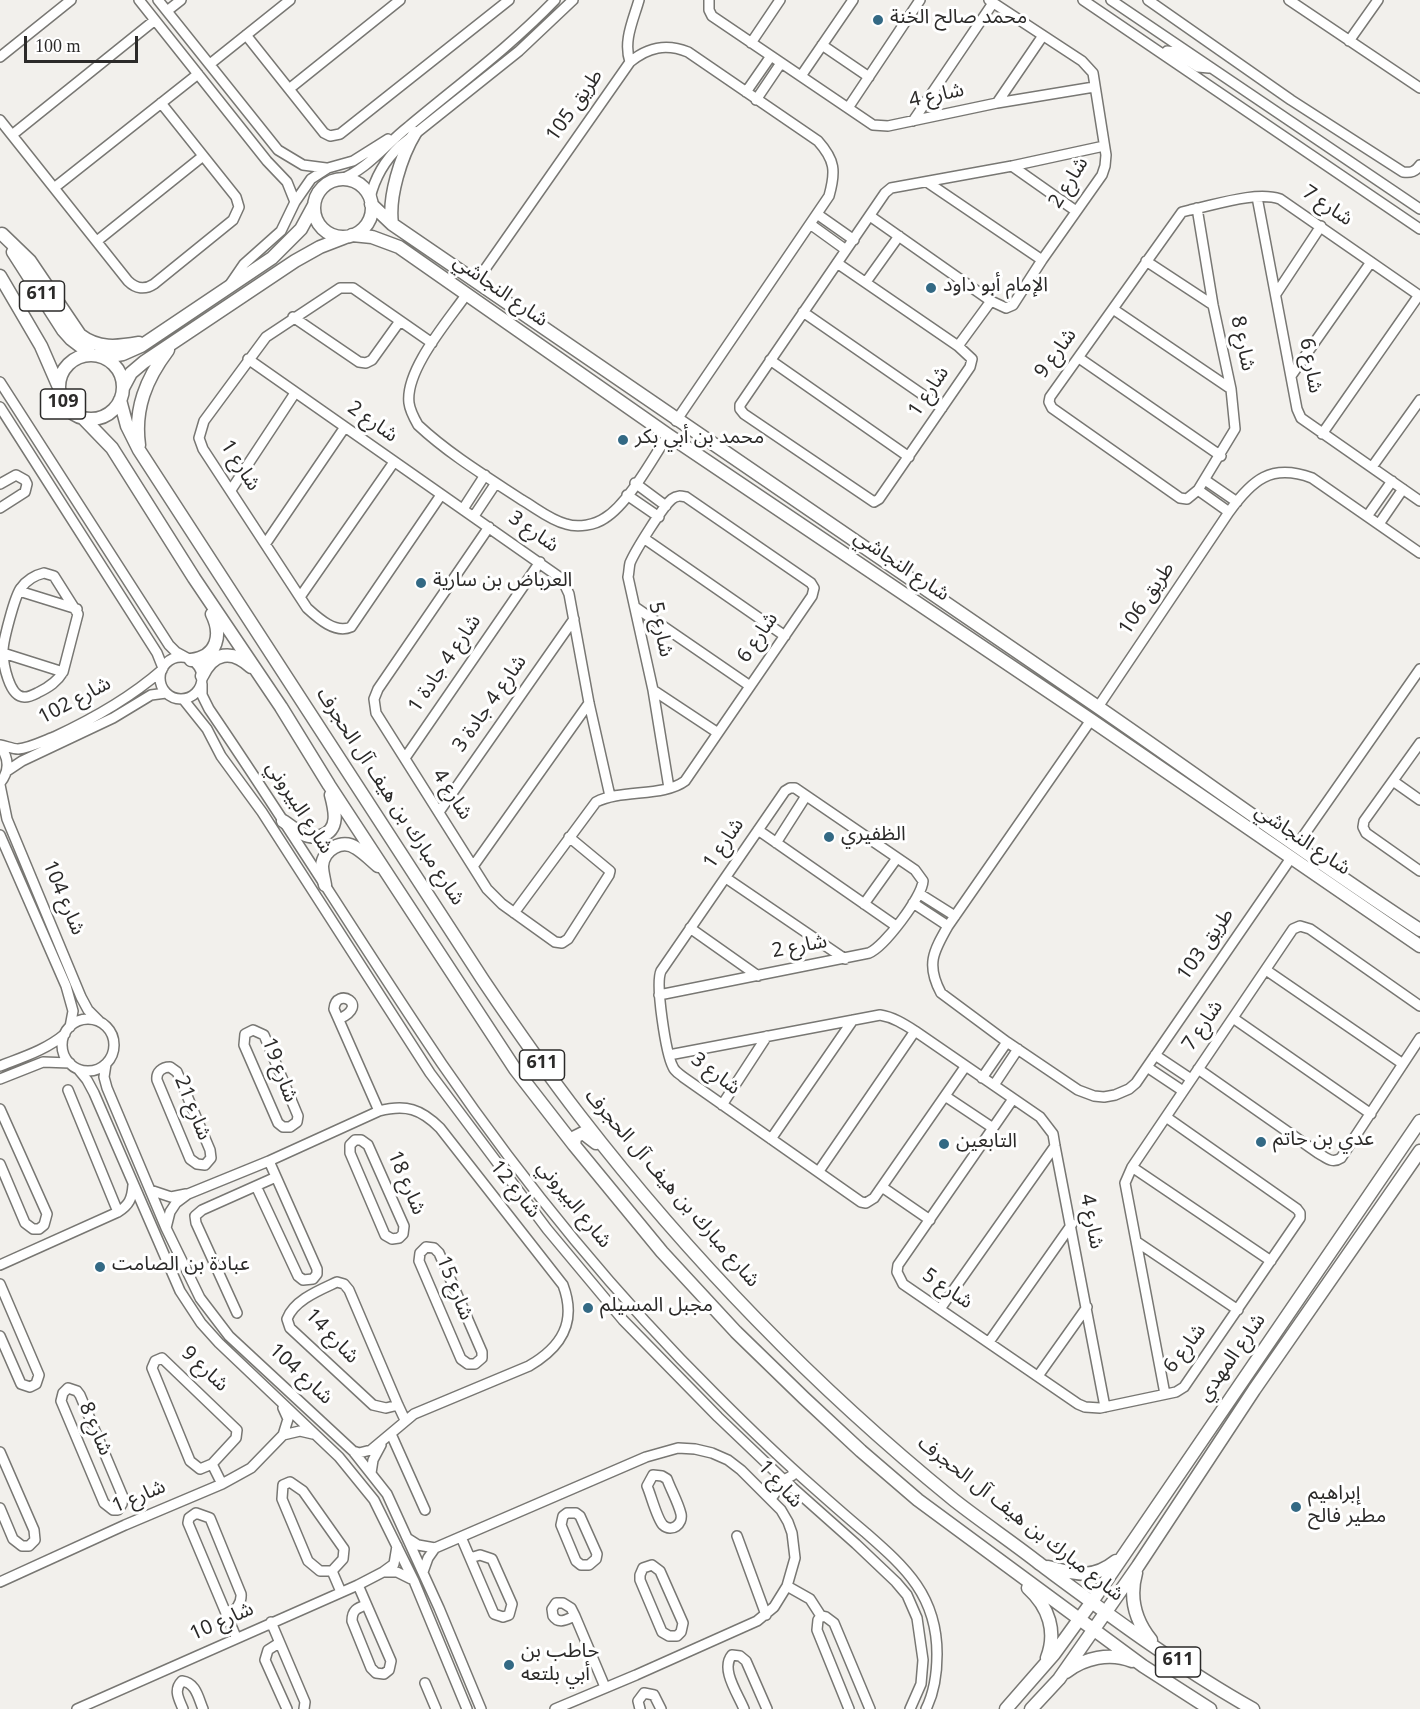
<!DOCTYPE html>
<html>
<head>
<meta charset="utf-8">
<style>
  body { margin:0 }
  #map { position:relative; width:1420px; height:1709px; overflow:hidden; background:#f2f0ec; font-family:Georgia,serif }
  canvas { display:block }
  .scale { position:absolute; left:24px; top:36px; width:114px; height:27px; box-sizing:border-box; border:3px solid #2b2a29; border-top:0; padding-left:8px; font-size:18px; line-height:21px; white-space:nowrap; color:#2b2a29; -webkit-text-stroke:4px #fff; paint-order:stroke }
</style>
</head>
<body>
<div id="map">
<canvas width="1420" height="1709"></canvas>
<div class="scale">100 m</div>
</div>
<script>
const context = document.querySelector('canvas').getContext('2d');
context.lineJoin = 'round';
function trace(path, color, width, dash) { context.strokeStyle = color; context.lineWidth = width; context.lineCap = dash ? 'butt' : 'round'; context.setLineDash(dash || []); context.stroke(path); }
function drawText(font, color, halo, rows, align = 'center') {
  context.font = font + ' Georgia,"Noto Sans Arabic",serif'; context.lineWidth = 6; context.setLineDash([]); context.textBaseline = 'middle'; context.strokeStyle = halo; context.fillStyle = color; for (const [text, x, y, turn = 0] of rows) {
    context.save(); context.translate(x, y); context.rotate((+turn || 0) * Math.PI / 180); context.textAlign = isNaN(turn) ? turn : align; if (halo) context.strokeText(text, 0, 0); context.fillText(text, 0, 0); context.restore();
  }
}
const minor = new Path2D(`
  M139,0L267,161L287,182L295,202
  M158,0L278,150L303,165L326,168
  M709,0V10L712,16L873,125L888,126L997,103L1094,87
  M1083,0L1420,229
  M1111,0L1420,209
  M1148,0L1291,100L1403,172C1411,173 1415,172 1420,165
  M1289,0L1420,88
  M167,11L181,0
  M246,35L324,133L330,136L340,134L509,0
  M1349,41L1378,0
  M751,43L780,0
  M822,45L869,77
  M1164,55L1167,51L1175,52L1198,67L1209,68
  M0,57L71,0
  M630,62C623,41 633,21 639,0
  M210,64L290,0
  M801,76L853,0
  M289,89L400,0
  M746,92L771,56
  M756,100L781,63
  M997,103L1042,37
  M848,108L920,0
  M0,120L128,281C136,289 145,290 154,284L233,220L239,207L236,197L161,103
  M913,121L993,3
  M12,135L155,20
  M1012,166L1076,211
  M339,180C367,170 385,145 408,127C458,85 510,47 555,0
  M927,182L1042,260
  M54,188L198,74
  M1257,197L1297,409L1301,418L1420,501
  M370,198C375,177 384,161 400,146L519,51L573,0
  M1197,208L1213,305L1231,389L1235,429L1198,490L1187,499L1180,498L1052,408L1049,402L1050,397L1182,212L1190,210C1215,205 1256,191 1280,199L1420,296
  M817,214L854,240
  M870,216L991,301L1006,308L1013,305L1042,260L1102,175L1105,166L1106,155L1093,73L1082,61L989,0
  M810,224L846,250
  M97,241L203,156
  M1146,261L1213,305
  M837,263L958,346L972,359L970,367L879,499L874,502L744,414L740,409V405L885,193L891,188L1012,166L1104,146
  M476,282L630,62C648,47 666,43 688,52L818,141C835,160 836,171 829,196L676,421
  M866,282L899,236
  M231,283L244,264L281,231L295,202L311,179L328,168L353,161L388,139
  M1276,294L1321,226
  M466,295C448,321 405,370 409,403C410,411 414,418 418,425C449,454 487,477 522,500C536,508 550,520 566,524C578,528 595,525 605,518C628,504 653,458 668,435
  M1113,309L1231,389
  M803,312L942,408
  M293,317L359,362L366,363L372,360L400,321
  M432,343L353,288H340L266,337L204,421L199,438L203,449L307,608C318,618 335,634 351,627L441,495
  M958,346L991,301
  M1079,358L1221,456
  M248,359L562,579L569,594L589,703L610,796
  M770,360L909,457
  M1291,376L1371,262
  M0,382L169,645L176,652L187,658
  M0,407L157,653L163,668
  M1322,434L1419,295
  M1372,467L1420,400
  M1205,480L1237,502
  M635,483L666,506
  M0,484L16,475L25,480L27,484L25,492L0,508
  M231,490L295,393
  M1198,490L1229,512
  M627,495L659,517
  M463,509L485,475
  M1368,515L1392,481
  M474,516L496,483
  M1379,524L1403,489
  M489,527L378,689L374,699L376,713L487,889L502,904L555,942L562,943L568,939L609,875L610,871L569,837
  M645,539L785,636
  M266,543L345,427
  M44,573L54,576L78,614L63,672C57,682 49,687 39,692C35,694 30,697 25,697C9,698 3,663 3,651C3,641 15,595 21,588C26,581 35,575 44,573Z
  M19,591L77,609
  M300,597L394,462
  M635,607L750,686
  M3,653L63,672
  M160 678a21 21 0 1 1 42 0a21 21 0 1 1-42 0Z
  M202,684V695L209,709C289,826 363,947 442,1064C523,1182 615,1295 717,1396C748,1427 780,1458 813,1487C831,1503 848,1518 866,1533C906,1568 937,1596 937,1654C937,1673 935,1691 926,1709
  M653,690L718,733
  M183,699L207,729L221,756L262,812L430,1073L547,1229L623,1320L718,1417L784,1480L856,1544L896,1582L907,1595L917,1618L923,1660L921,1684L910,1709
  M1098,707L1229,512C1252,480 1271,463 1312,478L1420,553
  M1091,720L948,926C933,952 926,965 941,993L1007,1042L1078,1090L1094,1096L1104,1097L1115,1095L1129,1089L1136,1083L1147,1067L1291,858
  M1420,743L1364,821L1363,827L1366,833L1420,871
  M0,745C6,746 13,749 18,749C30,748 43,741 54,737C93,719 130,698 162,670
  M0,746C9,758 10,771 0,783
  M405,758L540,562
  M7,771L22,761L113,718L151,695L166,693
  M1393,781L1420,800
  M0,785L7,819L81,997L88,1010L99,1021
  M439,812L574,619
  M758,830L896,926
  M0,835L66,986L73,1011L70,1027
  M776,843L806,796
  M1297,845L1420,669
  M474,865L589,703
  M726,878L845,959
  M920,894L955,916
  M913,903L948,926
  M864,904L897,858
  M514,913L596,802C621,789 664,797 685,781L812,596L814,588L811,583L686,497C681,496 677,495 672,499C663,506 635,551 630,563C629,567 629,573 628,577L653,690L669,788
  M690,928L758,976
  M1266,970L1403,1064
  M659,995L869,953C884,947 922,897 923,881L915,870L795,788H790L785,791L661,971C655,984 666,1054 673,1067C675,1072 680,1074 683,1077L861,1202L866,1203L874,1198L965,1067
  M1233,1018L1371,1114
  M339,1019C371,1005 336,986 334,1009L379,1111
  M62 1045a26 26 0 1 1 52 0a26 26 0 1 1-52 0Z
  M253,1030L264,1035L298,1116L297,1122L290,1127H283L278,1123L244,1045L245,1034Z
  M669,1055L880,1015C893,1017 904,1024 915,1031L1040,1117L1053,1134L1055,1146L1105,1407
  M1155,1055L1191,1079
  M106,1064L104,1077L107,1088L166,1228L200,1298L229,1336L353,1451L387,1494L439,1608L481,1709
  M0,1066C23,1057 46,1050 65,1034
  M170,1067L177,1072L210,1150L211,1158L205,1165L197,1164L190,1159L157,1080C156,1072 162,1067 170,1067Z
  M1147,1067L1183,1091
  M78,1069L87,1080L94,1093L180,1291L201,1323L219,1343L339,1457L374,1500L414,1581L467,1709
  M1198,1069L1318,1153C1327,1158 1332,1164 1341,1158L1420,1038
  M982,1078L1007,1042
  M0,1079L43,1062L70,1063
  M994,1085L1018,1049
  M68,1090L118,1212
  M945,1096L993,1128
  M1013,1099L898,1265L897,1272L903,1284L1078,1404L1085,1407L1100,1408L1176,1392L1184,1387L1300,1218V1213L1297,1209L1166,1117
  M722,1105L767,1036
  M0,1109L47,1214L44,1225L39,1229
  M771,1139L853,1020
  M355,1140H361L368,1145L404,1226L403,1234L399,1238L392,1239L385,1235L350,1153V1145Z
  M0,1164L25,1223L33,1229H39
  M1132,1167L1271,1261
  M819,1171L915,1031
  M256,1186L298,1276L303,1280L313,1279L317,1274V1269L269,1161
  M882,1187L930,1220
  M150,1190L171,1197L186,1194
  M166,1228L170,1212L176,1203L188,1194L269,1161L379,1111C406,1104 421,1109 440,1128L563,1285C577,1322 562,1347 529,1366L414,1414L371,1450L359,1453L353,1451
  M1137,1242L1238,1310
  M426,1247L434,1248L439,1253L482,1352V1358L475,1364H468L461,1359L419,1261L420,1253Z
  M0,1265L118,1212C129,1205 132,1199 133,1185
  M0,1284L39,1375L36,1384L30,1387L21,1384L0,1336
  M940,1309L1055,1146
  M237,1313L196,1223L195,1216L202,1210L276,1177
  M989,1342L1072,1224
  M162,1358L237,1430L236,1438L212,1464L200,1469L190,1461L152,1368L155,1361Z
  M1038,1376L1087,1307
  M68,1388L77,1391L80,1395L123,1497L122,1504L118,1510H113L104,1503L61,1401L63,1393Z
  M1165,1394L1125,1183L1132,1167L1293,929L1300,926L1310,929L1420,1006
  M398,1405L386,1408L373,1405L290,1328L287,1319C294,1300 320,1290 337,1282L344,1284L349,1290L398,1405L405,1420
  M391,1434L425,1510
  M283,1435L300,1431L313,1434
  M0,1452L34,1530L35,1540L29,1546
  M212,1464L222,1484
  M371,1473L373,1460L381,1445
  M653,1475L662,1476L667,1479C671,1490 678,1502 681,1514C683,1524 672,1533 663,1525C657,1519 651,1495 647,1486Z
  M290,1482L303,1491L344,1549L343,1559L332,1571H320L308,1561L282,1499L283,1485Z
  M771,1499L784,1480L793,1475V1469
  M0,1508L13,1539L22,1546H29
  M567,1513H576L580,1516L597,1554L596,1559L589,1565H581L576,1561L561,1525L563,1516Z
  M737,1536L766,1615
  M461,1537L494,1614L503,1617L509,1615L512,1604L492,1559L480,1555L470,1558
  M407,1538L418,1545L435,1548L646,1457L678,1448L695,1449L712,1453L728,1460L741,1470L781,1510L788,1522L792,1533L795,1558L787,1586L774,1607L757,1621L636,1675L555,1709
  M652,1565L660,1571L683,1623L681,1632L677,1636H669L662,1632L640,1580V1575L643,1568Z
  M332,1571L341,1592
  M383,1572H397L411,1579
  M423,1572L428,1558L435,1548
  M0,1582L125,1525L222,1484L251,1468L283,1435L288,1419L283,1408
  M358,1585L391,1661L389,1670L384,1674L376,1673L371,1668L352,1621C352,1610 357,1608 366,1605
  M787,1586L810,1599L821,1616L826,1617L834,1623L870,1709
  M228,1616C235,1610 242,1604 241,1594L210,1518L196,1513L189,1518L188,1523L236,1637
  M575,1616C567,1619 559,1625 553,1616L552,1609L556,1603H563L571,1608L575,1616L605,1687
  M821,1616L818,1620L817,1630L849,1709
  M271,1622L305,1702L304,1709
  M279,1643L268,1650L265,1660L287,1709
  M732,1655L740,1656L746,1661L767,1709
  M732,1655C720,1669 738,1694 744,1709
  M182,1681C196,1683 198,1697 203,1709
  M182,1681C173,1690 179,1699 183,1709
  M425,1683L436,1709
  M644,1693L654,1695L661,1709
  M77,1709L358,1585L383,1572L394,1564L397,1546
  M640,1709L638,1701L644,1693`);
const major = new Path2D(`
  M314 208a29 29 0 1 1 58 0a29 29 0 1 1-58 0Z
  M371,204L392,224C626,386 861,545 1095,705C1204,780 1310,858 1420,930
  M392,224C388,197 401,156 415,133
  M2,234L30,261L80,335C98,349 117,347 139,343
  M352,235L372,237L399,247L668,435L1091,720L1420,946
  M13,252L63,330L71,339L92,355
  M0,276L41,346L58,385
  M59 387a32 32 0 1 1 64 0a32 32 0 1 1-64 0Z
  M104,357L123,354L141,346L272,258L301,229L314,205
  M123,388L131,373L144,362L295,261L320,247L346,237
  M120,400L127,426L139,450L483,980C514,1026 546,1072 580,1116C689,1257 815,1387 954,1500C982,1522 1012,1542 1040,1564C1109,1615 1178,1667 1253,1709
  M83,418L112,448L194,578L281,707L329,785L515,1069L574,1145L662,1252L736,1332L804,1398L861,1451L918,1500L1143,1666L1210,1709
  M139,445C134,409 146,379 168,350
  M191,660C218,657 222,634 212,614
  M202,676C213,652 232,649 251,667
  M283,821C290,825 296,831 303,834C309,837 315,837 321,836C340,830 335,810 331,795
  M325,885C324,879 322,872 322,866C323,850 342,838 356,848C364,853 371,860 378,866
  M574,1145L575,1137L583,1133L596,1143
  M1048,1567C1076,1574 1092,1580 1116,1561
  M1136,1573C1129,1598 1135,1620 1151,1640
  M1028,1588C1049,1607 1057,1632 1047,1658
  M1066,1672C1084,1658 1110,1652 1132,1661
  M1006,1709L1054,1654L1091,1603L1420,1121
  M1031,1709L1059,1679L1138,1566L1254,1390L1420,1151`);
const markers = [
  [878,20,6,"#336984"],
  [931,288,6,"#336984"],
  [623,440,6,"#336984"],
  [421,583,6,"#336984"],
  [829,837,6,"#336984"],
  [1261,1142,6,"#336984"],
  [944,1144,6,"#336984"],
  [100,1267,6,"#336984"],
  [588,1308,6,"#336984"],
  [1296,1507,6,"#336984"],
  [509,1665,6,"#336984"]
];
const shields = [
  [42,296,45],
  [63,404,45],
  [542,1065,45],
  [1178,1662,45]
];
const shieldNames = [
  ["611",42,296],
  ["109",63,404],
  ["611",542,1065],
  ["611",1178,1662]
];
const poiNames = [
  ["محمد صالح الخنة",890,20],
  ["الإمام أبو داود",943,288],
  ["محمد بن أبي بكر",635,440],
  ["العرباض بن سارية",433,583],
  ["الظفيري",841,837],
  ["عدي بن حاتم",1273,1142],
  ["التابعين",956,1144],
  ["عبادة بن الصامت",112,1267],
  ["مجبل المسيلم",600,1308],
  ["إبراهيم",1308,1496],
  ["مطير فالح",1308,1519],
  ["حاطب بن",521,1654],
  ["أبي بلتعه",521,1677]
];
const streetNames = [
  ["شارع 4",937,98,-12],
  ["طريق 105",577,107,-55],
  ["شارع 2",1071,184,-58],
  ["شارع 7",1326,208,34],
  ["شارع النجاشي",499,293,35],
  ["شارع 8",1240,344,78],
  ["شارع 9",1058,355,-54],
  ["شارع 6",1308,366,80],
  ["شارع 1",931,393,-56],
  ["شارع 2",371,424,35],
  ["شارع 1",238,467,57],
  ["شارع 3",532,534,35],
  ["شارع النجاشي",900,568,34],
  ["طريق 106",1149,600,-56],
  ["شارع 5",658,630,78],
  ["شارع 6",760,639,-56],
  ["شارع 4 جادة 1",447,665,-56],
  ["شارع 102",76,703,-28],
  ["شارع 4 جادة 3",492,705,-55],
  ["شارع 4",450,796,57],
  ["شارع مبارك بن هيف آل الحجرف",388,798,57],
  ["شارع البيروني",297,809,57],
  ["شارع النجاشي",1301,842,34],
  ["شارع 1",726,845,-56],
  ["شارع 104",61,899,67],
  ["طريق 103",1208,946,-55],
  ["شارع 2",800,949,-11],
  ["شارع 7",1205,1027,-56],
  ["شارع 19",277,1071,69],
  ["شارع 3",714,1076,37],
  ["شارع 21",190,1109,68],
  ["شارع 18",404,1184,67],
  ["شارع مبارك بن هيف آل الحجرف",670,1190,49],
  ["شارع 12",513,1191,51],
  ["شارع البيروني",572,1206,51],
  ["شارع 4",1089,1222,79],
  ["شارع 15",452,1289,68],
  ["شارع 5",946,1291,34],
  ["شارع 14",330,1338,46],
  ["شارع 6",1187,1350,-53],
  ["شارع المهدي",1234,1359,-55],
  ["شارع 9",203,1371,43],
  ["شارع 104",299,1376,43],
  ["شارع 8",93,1430,67],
  ["شارع 1",778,1486,48],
  ["شارع 1",140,1499,-23],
  ["شارع مبارك بن هيف آل الحجرف",1019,1521,38],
  ["شارع 10",223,1624,-24]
];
trace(minor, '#787773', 12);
trace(major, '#787773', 15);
trace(minor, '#fff', 9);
trace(major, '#fff', 12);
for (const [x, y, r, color] of markers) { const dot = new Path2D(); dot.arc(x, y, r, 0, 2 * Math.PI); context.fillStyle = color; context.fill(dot); trace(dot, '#fff', 2); }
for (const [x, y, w] of shields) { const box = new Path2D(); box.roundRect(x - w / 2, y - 15, w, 30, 4.5); context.fillStyle = '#fff'; context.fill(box); trace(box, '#2b2a29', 1.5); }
drawText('bold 18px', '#2b2a29', null, shieldNames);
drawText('20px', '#2b2a29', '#fff', poiNames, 'left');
drawText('20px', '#2b2a29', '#fff', streetNames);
</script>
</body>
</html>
